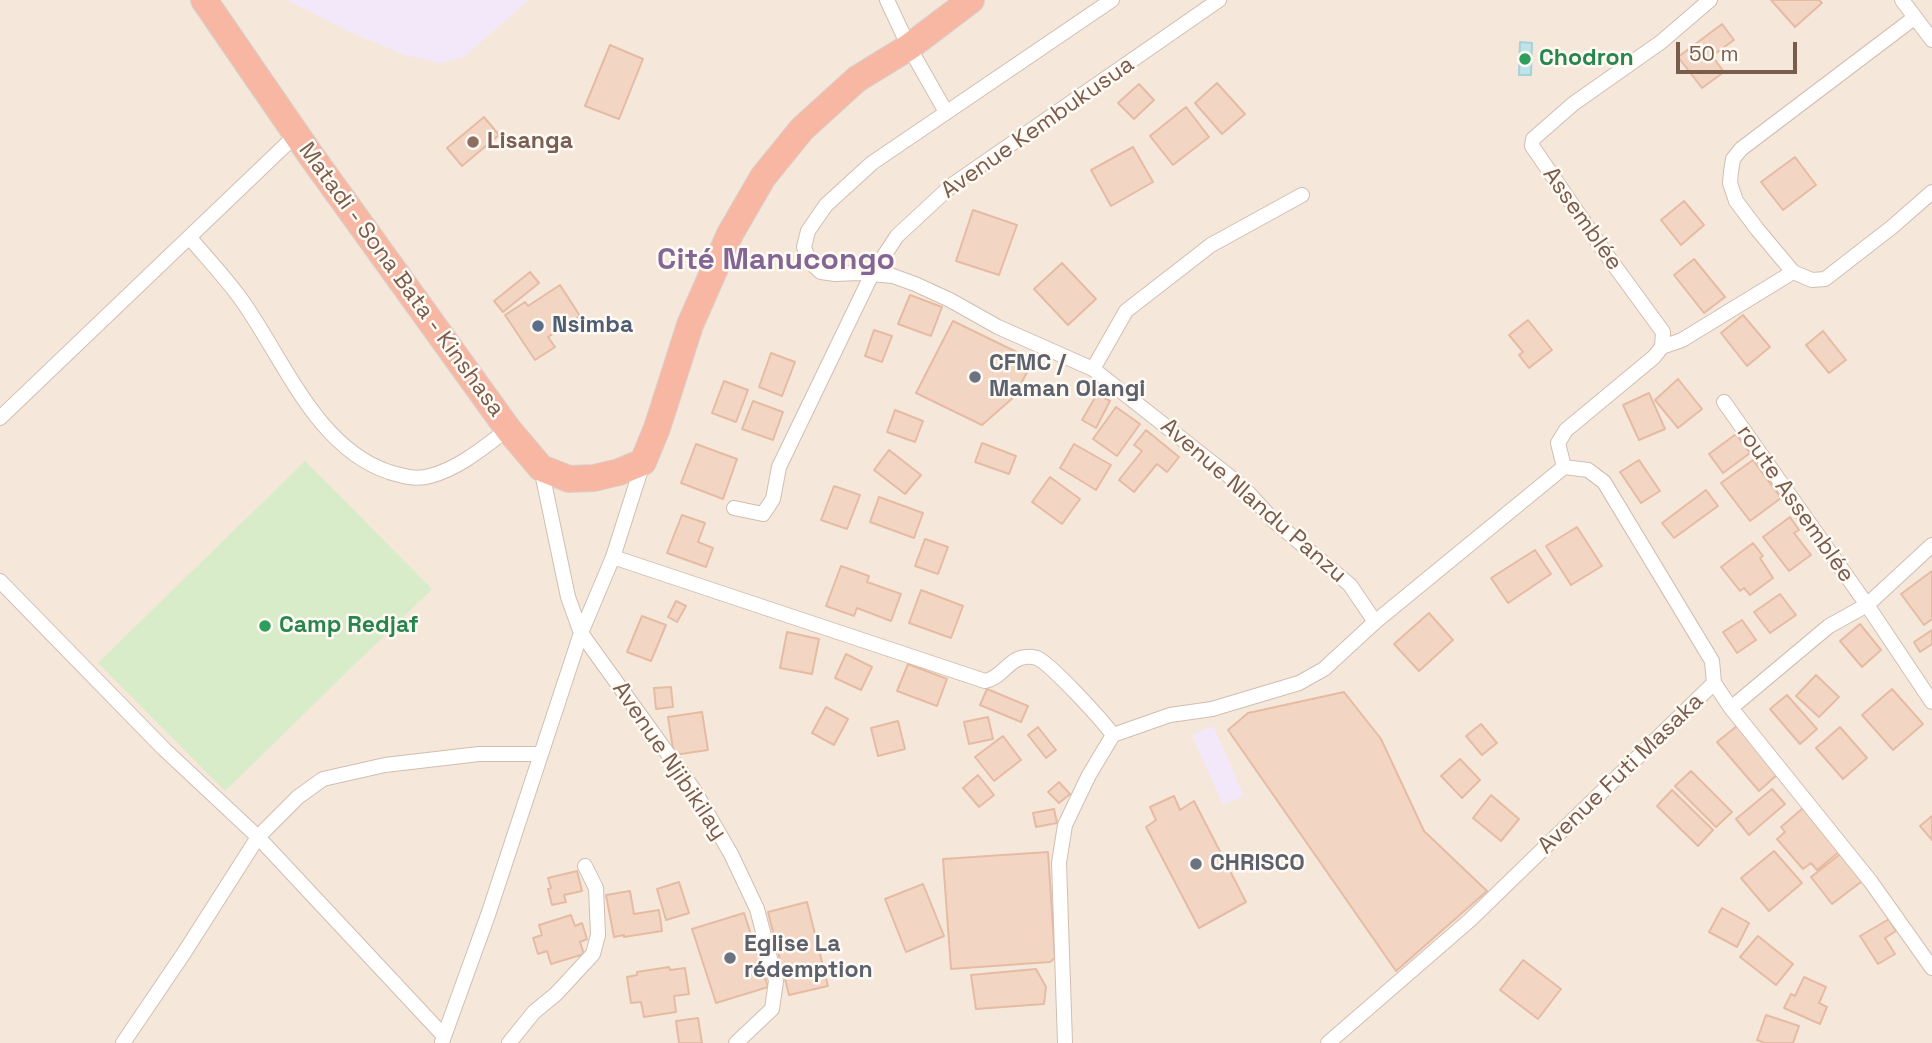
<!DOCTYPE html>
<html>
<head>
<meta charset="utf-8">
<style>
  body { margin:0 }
  #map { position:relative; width:1932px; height:1043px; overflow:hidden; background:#fdf6ec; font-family:"Space Grotesk",sans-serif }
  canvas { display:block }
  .scale { position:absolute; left:1676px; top:42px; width:121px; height:32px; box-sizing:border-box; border:4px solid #7a5c4d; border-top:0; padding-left:9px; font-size:21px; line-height:24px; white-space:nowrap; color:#7a5c4d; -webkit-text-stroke:5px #fffaf3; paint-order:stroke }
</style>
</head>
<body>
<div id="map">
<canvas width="1932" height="1043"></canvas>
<div class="scale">50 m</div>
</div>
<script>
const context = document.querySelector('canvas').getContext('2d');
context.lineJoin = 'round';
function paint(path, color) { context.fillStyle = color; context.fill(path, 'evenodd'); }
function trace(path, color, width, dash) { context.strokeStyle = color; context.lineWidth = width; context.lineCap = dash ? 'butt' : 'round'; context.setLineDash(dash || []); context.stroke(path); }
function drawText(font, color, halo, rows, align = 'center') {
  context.font = font + ' "Space Grotesk",sans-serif'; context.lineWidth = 5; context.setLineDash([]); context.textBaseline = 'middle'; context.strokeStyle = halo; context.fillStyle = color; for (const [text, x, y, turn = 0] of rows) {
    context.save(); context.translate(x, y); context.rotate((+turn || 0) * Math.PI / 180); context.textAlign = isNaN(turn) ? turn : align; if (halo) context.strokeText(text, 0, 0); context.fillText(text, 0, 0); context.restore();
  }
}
const residential = new Path2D(`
  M0,0H1932V1043H0Z`);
const education = new Path2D(`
  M287,0H529L464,57L440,63L405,55L354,34Z
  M1213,726L1244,796L1223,805L1192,735Z`);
const green = new Path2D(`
  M305,461L432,589L225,791L98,663Z`);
const water = new Path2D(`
  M1520,42L1532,43L1531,75H1519Z`);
const building = new Path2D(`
  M1771,0H1819L1822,3L1795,27Z
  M1722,24L1734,40L1712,56L1724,72L1702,88L1678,57Z
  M610,45L643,59L619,119L585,106Z
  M1217,83L1245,114L1222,134L1195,103Z
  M1139,84L1154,100L1134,119L1118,103Z
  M1186,107L1209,137L1173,165L1150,136Z
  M484,117L499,135L462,166L447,148Z
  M1133,147L1153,182L1111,206L1091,170Z
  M1795,157L1816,185L1783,210L1761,182Z
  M1684,201L1704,225L1681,245L1661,220Z
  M973,210L1017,225L999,275L956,261Z
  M1694,259L1725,297L1704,313L1674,275Z
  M1062,263L1096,299L1068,325L1034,289Z
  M530,272L539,283L503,312L494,301Z
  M560,285L580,316L548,337L555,347L535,360L505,315L525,302L528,306Z
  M910,295L942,307L931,336L898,324Z
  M1743,315L1770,347L1747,366L1721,333Z
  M1528,320L1552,350L1529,368L1519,355L1523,352L1509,335Z
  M953,321L1033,360L1015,396L982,425L916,393Z
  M874,330L892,336L882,362L865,356Z
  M1823,331L1846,360L1829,373L1806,345Z
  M771,353L795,362L782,396L759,387Z
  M1678,379L1702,409L1678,428L1655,400Z
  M724,381L748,390L736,422L712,413Z
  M1649,393L1665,429L1639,440L1623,405Z
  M1097,394L1110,401L1096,428L1082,420Z
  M753,401L783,412L773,440L742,429Z
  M1116,407L1140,424L1117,456L1093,439Z
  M895,410L923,421L915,442L887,432Z
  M1146,430L1179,457L1167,472L1157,464L1134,492L1119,480L1142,451L1134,445Z
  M1736,434L1750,453L1723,473L1709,454Z
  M982,443L1016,456L1009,474L975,462Z
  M696,444L737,459L723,499L681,483Z
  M1074,444L1111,465L1096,490L1060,468Z
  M889,450L921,475L905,494L874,470Z
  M1639,460L1660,491L1641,503L1620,472Z
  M1753,460L1781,498L1750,521L1721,483Z
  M1050,477L1080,499L1062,524L1032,502Z
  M834,486L860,495L847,529L821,520Z
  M1706,490L1718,506L1674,538L1662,523Z
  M879,497L923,513L914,538L870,522Z
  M682,515L705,523L698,542L713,548L706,567L667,553Z
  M1790,517L1799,530L1794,533L1811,555L1789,571L1763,537Z
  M1577,527L1602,566L1571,585L1546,546Z
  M925,539L948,547L938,574L915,566Z
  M1753,543L1763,556L1760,558L1773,578L1750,595L1744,588L1740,591L1721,567Z
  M1535,550L1551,574L1508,603L1491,578Z
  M841,566L869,576L867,582L901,594L891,621L857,608L854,616L826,606Z
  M1932,571V619L1924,625L1901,594Z
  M921,590L963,606L951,638L909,623Z
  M1780,594L1796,615L1770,633L1754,612Z
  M676,601L686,606L677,622L668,617Z
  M1429,613L1453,640L1419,671L1394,644Z
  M642,616L666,625L651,661L627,652Z
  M1742,620L1756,640L1737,653L1723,632Z
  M1860,624L1881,650L1862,667L1840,641Z
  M1932,630V644L1920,652L1914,642Z
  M787,632L819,639L812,674L780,668Z
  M846,654L872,667L861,690L835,678Z
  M908,664L947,679L937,706L897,691Z
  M1816,675L1839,697L1819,717L1796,696Z
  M671,687L673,707L656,709L654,688Z
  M987,689L1028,706L1021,722L980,705Z
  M1892,689L1923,724L1893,750L1862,715Z
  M1344,692L1381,739L1424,831L1487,891L1396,971L1228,730L1248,713Z
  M1787,695L1817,729L1800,744L1770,709Z
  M826,707L848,719L834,745L812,733Z
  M702,712L708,750L674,755L668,717Z
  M988,717L993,739L969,744L964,722Z
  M898,721L905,749L878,756L871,728Z
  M1481,724L1497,743L1482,755L1466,736Z
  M1737,726L1778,774L1759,791L1717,742Z
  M1038,727L1056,750L1046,758L1028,735Z
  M1840,727L1867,758L1843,779L1816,748Z
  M1003,736L1021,760L994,781L975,757Z
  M1460,759L1480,780L1462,798L1441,776Z
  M1691,771L1732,812L1716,827L1675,786Z
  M978,775L994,795L979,807L963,788Z
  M1059,782L1070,794L1059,803L1048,792Z
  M1772,789L1785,804L1749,835L1736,819Z
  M1672,790L1713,830L1698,846L1657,806Z
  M1491,795L1519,819L1501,841L1473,818Z
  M1174,796L1180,810L1194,801L1246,902L1199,928L1146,827L1156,820L1150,807Z
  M1803,808L1840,851L1817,870L1811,863L1803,869L1777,839L1785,832L1781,827Z
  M1054,809L1057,823L1036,827L1033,813Z
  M1932,816V840L1920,826Z
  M1774,851L1802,883L1769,911L1741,878Z
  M1048,852L1055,958L1050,962L951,969L943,859Z
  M1843,852L1865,879L1832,904L1811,877Z
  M577,871L582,891L564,895L566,902L552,905L548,889L551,888L548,878Z
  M679,882L689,913L666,920L657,889Z
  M923,884L944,936L906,952L885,899Z
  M630,891L634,914L659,910L662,931L624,937V935L614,937L606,895Z
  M807,902L828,986L789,995L768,912Z
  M1722,908L1749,923L1737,947L1709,932Z
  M744,913L768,987L716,1003L692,929Z
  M571,915L575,926L582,923L587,939L580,942L584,954L551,964L547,951L538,954L533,938L542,935L539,925Z
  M1889,919L1896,931L1885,938L1895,954L1878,964L1860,936Z
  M1758,936L1793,964L1776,985L1740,957Z
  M1523,960L1561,989L1538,1019L1500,990Z
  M669,967L670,970L685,968L689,994L674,996L676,1012L644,1017L641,1002L631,1003L627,977L637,975V972Z
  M1036,969L1046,987L1044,1004L976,1009L971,975Z
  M1804,977L1826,987L1819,1003L1827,1007L1820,1024L1784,1008L1791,994L1795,996Z
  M1766,1015L1799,1026L1793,1043H1765L1757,1040Z
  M698,1018L702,1043H679L676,1021Z`);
const street = new Path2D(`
  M887,0L909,47L946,112
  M1902,0L1932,40
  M1914,18L1741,149L1733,159L1731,172L1730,183L1736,201L1757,229L1793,272L1812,280L1825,279L1892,227L1932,192
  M190,238C206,257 223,275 238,295C282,354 314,447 389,472C402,476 416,480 430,476C460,468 484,447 508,429
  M1662,347L1682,340L1793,272
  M1093,369L1126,311L1211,245L1302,195
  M1724,402L1867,605L1932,545
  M0,418L297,134
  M1564,467L1558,443L1566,430L1654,357L1662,347L1663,332L1606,254L1532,146L1533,139L1573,104L1661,42L1710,0
  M541,468L568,597L581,633L694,790L731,854L757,909L776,981L772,1009L736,1043
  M734,508L763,514L773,499L779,467L872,274L897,236L952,185L1219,0
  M613,557L985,681C1002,678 1009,658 1026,657C1030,656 1033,657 1037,658C1051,664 1103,721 1113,735
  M0,581L164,749L258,837L444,1036
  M1714,683L1731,708L1871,882L1932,968
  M1731,708L1829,626L1867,605L1932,702
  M442,1042L488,915L581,633L613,557L643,463
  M123,1043L184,953L258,837L298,797L323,779L385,765L479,754H541
  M509,1043L534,1012L556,994L593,954L598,935L596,888L585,866
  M1065,1043L1059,863L1065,825L1089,775L1113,735L1170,715L1212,709L1299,683L1324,669L1375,622L1350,585L1274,521L1243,487L1093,369L998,327L950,300L915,284L893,276L859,273L835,274L821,272L809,261L804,247L808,231L826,205L872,163L1112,0
  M1328,1043L1470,920L1714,683L1712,661L1604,482L1588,470L1564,467L1375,622`);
const highway = new Path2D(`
  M204,0L312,157L508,429L541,468L569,479L594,478L619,472L643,462L657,428L690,325L730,234L763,177L802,129L857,79L909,47L971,0`);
const markers = [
  [1525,59,7,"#2e9e5b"],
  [473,142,7,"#8d6e63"],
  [538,326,7,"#5c6f8a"],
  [975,377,7,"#6b7280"],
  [265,626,7,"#2e9e5b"],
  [1196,864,7,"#6b7280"],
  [730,958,7,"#6b7280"]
];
const leisureNames = [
  ["Chodron",1539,59],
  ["Camp Redjaf",279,626]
];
const streetNames = [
  ["Avenue Kembukusua",1038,128,-35],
  ["Assemblée",1582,219,55],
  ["Matadi - Sona Bata - Kinshasa",401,280,54],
  ["Avenue Nlandu Panzu",1253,501,41],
  ["route Assemblée",1795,504,55],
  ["Avenue Njibikilay",669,761,56],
  ["Avenue Futi Masaka",1621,774,-44]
];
const educationNames = [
  ["Lisanga",487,142]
];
const serviceNames = [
  ["Nsimba",552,326]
];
const worshipNames = [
  ["CFMC /",989,364],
  ["Maman Olangi",989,390],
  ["CHRISCO",1210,864],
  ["Eglise La",744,945],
  ["rédemption",744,971]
];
const districtNames = [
  ["Cité Manucongo",776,261]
];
paint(residential, '#f5e8da');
paint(education, '#f3e8fa');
paint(green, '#d8ecc9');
paint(water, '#bfe3e8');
trace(water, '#a5d3da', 2);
paint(building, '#f3d5c3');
trace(building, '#e6bba3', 2);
trace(street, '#d1beb0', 16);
trace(highway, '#dad1cd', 28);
trace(street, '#fff', 14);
trace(highway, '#f7b7a3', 26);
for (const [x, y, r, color] of markers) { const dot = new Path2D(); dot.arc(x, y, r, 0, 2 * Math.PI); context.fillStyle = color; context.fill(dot); trace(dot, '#fffaf3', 2.5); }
drawText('bold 23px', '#27864d', '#fffaf3', leisureNames, 'left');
drawText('23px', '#7a5c4d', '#fffaf3', streetNames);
drawText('bold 23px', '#785e54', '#fffaf3', educationNames, 'left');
drawText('bold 23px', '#4e5e75', '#fffaf3', serviceNames, 'left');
drawText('bold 23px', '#5b616d', '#fffaf3', worshipNames, 'left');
drawText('bold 30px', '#846695', '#fffaf3', districtNames);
</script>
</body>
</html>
